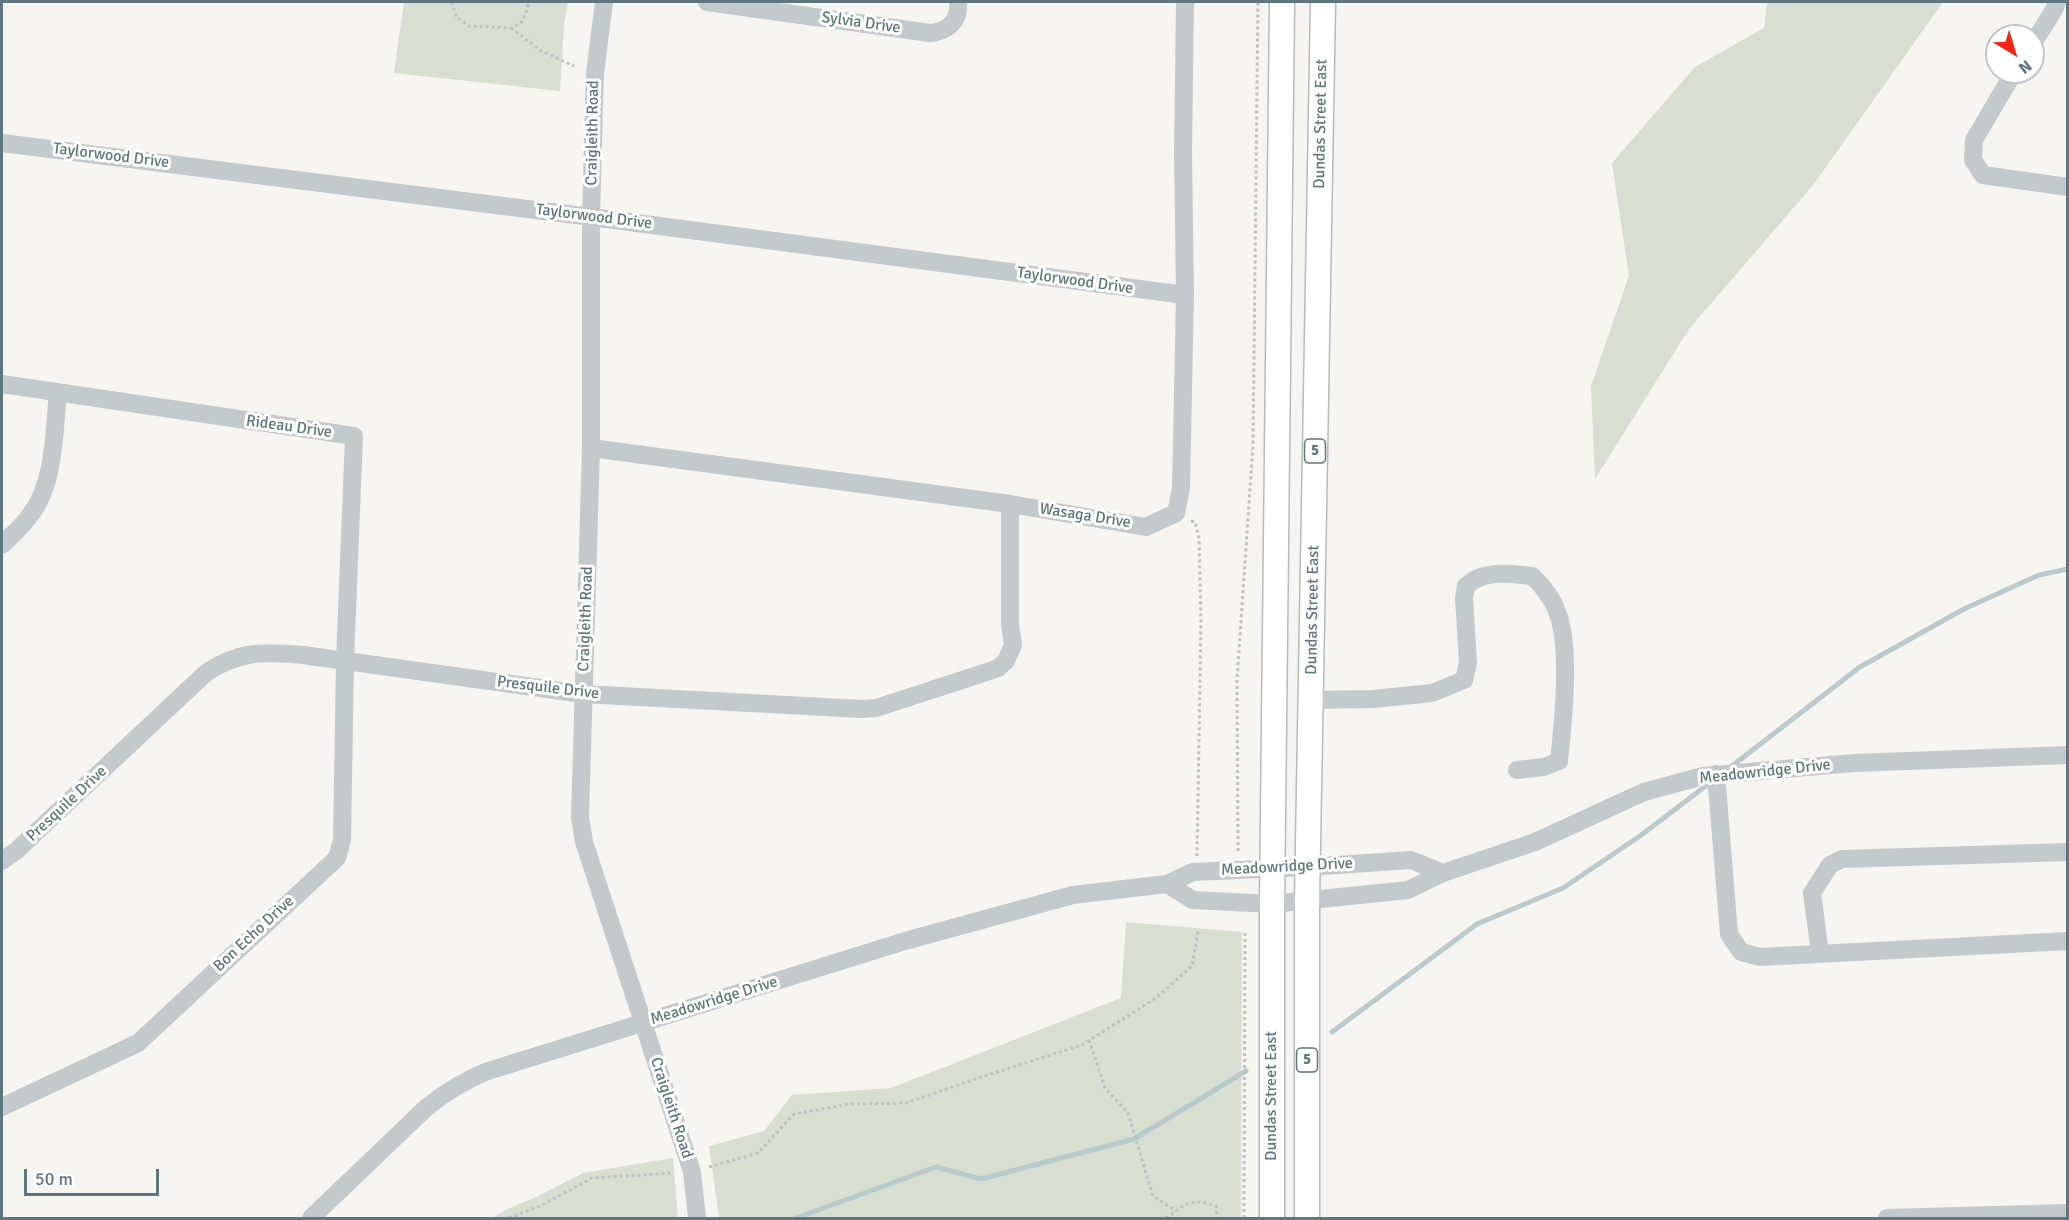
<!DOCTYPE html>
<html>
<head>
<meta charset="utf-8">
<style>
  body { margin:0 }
  #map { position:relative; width:2069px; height:1220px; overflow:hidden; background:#f6f5f1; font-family:Signika,sans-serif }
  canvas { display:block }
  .frame { position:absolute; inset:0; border:3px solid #5e767f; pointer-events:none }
  .north { position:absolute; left:1985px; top:24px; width:60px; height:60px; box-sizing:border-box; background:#fff; border:2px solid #bfc8cc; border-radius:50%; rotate:142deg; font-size:16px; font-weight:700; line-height:24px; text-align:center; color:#5e767f }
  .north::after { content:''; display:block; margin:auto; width:21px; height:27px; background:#f22715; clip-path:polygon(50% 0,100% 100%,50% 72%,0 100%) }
  .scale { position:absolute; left:24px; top:1169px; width:135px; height:27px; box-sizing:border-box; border:3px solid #5e767f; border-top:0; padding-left:8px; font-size:18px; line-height:21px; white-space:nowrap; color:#5e767f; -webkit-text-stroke:4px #fff; paint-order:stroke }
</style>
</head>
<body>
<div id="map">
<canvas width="2069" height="1220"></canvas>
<div class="frame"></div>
<div class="north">N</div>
<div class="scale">50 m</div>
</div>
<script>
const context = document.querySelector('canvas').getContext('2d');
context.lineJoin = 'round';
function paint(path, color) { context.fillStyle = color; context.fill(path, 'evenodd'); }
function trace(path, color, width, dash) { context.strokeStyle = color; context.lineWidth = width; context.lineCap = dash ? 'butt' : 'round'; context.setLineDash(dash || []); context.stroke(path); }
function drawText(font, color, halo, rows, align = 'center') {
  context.font = font + ' Signika,sans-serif'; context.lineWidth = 6; context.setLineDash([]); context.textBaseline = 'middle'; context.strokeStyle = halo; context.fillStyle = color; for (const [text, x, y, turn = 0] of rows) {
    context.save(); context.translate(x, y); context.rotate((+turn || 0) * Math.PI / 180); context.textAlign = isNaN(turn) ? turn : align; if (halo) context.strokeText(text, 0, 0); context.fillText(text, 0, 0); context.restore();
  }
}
const green = new Path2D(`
  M404,2H568L564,26L560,91L394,73Z
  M1767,2H1943L1814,184L1689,329L1595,479L1591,386L1629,276L1612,163L1695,67L1764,28Z
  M1126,922L1242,932L1241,1218H719L709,1146L764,1131L792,1095L891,1088L1121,998Z
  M673,1158L678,1218H492L510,1208L536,1197L583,1173Z`);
const stream = new Path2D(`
  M1728,769L1860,667L1964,609L2039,575L2068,569
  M1332,1032L1477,924L1563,888L1640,836L1711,782
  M796,1218L936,1167L981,1179L1134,1139L1246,1071`);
const path = new Path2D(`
  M452,2L456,17L469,26L511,28L522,22L528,7L527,2
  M511,28L540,50L574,66
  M1191,521L1195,522L1199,538L1201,622L1197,856
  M1238,851L1237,680L1253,445L1258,2
  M1089,1040L1105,1088L1128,1113L1153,1196L1176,1211
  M709,1167L758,1153L794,1114L849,1104L906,1103L988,1075L1082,1045L1156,998L1192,966L1198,931
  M509,1218L540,1206L592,1178L673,1173
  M1166,1218C1186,1204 1191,1197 1216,1206L1217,1218
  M1244,1218L1245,930`);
const minor = new Path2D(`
  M604,2L595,73L591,217V448L580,817L584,842L692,1172L697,1218
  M707,2L930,33C948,31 960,21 958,2
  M2033,43L2054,10L2057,2
  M2014,72L1974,140L1973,160L1983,175L2068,187
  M2,143L591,217L1185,295
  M2,384L354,436L345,661L342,840L337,858L138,1043L2,1107
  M591,448L1010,504L1146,527L1176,513L1181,488L1185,295L1183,153L1185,2
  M2,545C12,535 23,526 31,514C55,482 54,431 58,392
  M1311,700L1373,699L1432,693L1464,680L1468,663L1464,598L1466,586C1484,569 1509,574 1532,576C1544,587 1553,599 1558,614C1571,651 1563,722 1559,761L1544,767L1517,770
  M1716,774L1729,934L1741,952L1760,957L2068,941
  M2,861L16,851L207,672C242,650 263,652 303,655L583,694L862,709L876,708L993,670L998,668L1006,661L1013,645L1010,624V504
  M1167,884L1193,900L1272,904L1408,890L1443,873L1535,842L1644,792L1703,776L1854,763L2068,755
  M1820,953L1812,893L1830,865L1842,859L2068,852
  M311,1218L427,1107C446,1092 464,1081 485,1072L905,941L1073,895L1167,884L1193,872L1308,867L1411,860L1443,873
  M1887,1218L2068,1213`);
const major = new Path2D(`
  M1272,1218V904L1282,2
  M1307,1218V901L1323,2`);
const shields = [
  [1315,451,21],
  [1307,1060,21]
];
const shieldNames = [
  ["5",1315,451],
  ["5",1307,1060]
];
const streetNames = [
  ["Sylvia Drive",861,23,8],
  ["Dundas Street East",1321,124,-89],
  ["Craigleith Road",593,133,-89],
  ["Taylorwood Drive",111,156,7],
  ["Taylorwood Drive",594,217,7],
  ["Taylorwood Drive",1075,281,8],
  ["Rideau Drive",289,427,8],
  ["Wasaga Drive",1085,516,9],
  ["Dundas Street East",1313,610,-89],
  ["Craigleith Road",586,619,-88],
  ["Presquile Drive",548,688,7],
  ["Meadowridge Drive",1765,772,-6],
  ["Presquile Drive",67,804,-43],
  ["Meadowridge Drive",1287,867,-3],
  ["Bon Echo Drive",254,934,-43],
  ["Meadowridge Drive",714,1001,-17],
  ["Dundas Street East",1272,1096,-90],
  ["Craigleith Road",671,1108,72]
];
paint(green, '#d8ded2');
trace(stream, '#bacacc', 5);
trace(major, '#b5bbbd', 27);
trace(path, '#bec1c2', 3, [3, 3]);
trace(minor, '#c4c9cb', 18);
trace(major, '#fff', 24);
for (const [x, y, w] of shields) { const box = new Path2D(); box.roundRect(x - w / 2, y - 12, w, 24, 4.5); context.fillStyle = '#fff'; context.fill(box); trace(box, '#5e767f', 1.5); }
drawText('bold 15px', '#5e767f', null, shieldNames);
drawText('16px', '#5e767f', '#fff', streetNames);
</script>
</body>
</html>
